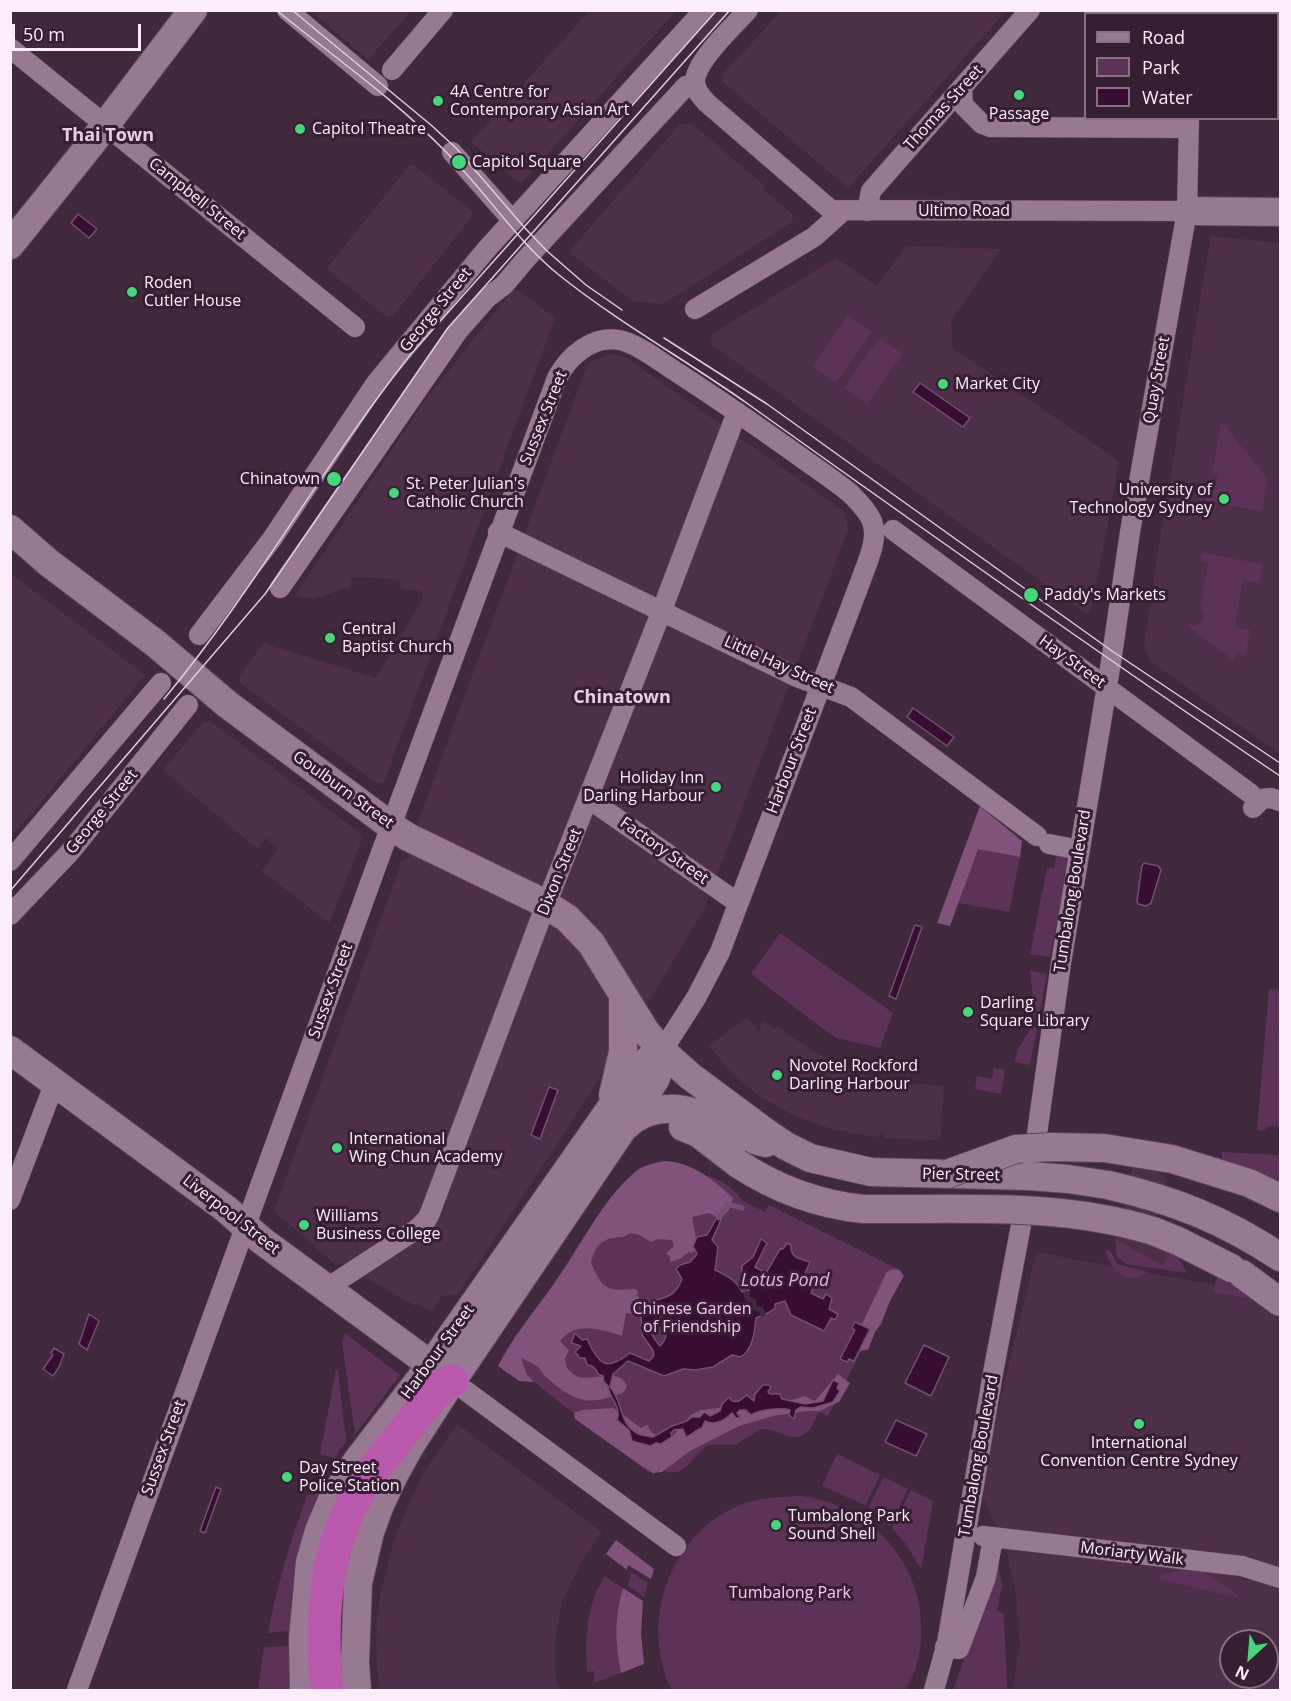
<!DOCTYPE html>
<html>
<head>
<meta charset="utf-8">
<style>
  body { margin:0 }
  #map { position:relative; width:1291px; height:1701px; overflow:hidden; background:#40283d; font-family:"Open Sans",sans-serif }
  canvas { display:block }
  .frame { position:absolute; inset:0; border:12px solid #fdedfb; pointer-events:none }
  .legend { position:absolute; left:1084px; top:12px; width:195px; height:108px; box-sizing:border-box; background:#361e33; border:2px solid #867183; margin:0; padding:8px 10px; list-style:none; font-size:18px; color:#fdedfb }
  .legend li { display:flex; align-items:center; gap:12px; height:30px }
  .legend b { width:30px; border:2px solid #867183 }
  .north { position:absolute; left:1219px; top:1629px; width:60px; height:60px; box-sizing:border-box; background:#361e33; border:2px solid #867183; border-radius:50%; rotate:206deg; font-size:16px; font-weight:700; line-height:24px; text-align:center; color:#fdedfb }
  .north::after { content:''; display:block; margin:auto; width:21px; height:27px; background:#45d77a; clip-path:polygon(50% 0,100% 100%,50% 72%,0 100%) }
  .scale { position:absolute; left:12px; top:24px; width:129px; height:27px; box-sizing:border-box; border:3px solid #fdedfb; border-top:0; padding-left:8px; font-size:18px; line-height:21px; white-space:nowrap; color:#fdedfb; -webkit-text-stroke:4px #361e33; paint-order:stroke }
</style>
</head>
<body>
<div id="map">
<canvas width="1291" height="1701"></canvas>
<div class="frame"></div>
<ul class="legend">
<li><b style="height:8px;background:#977a92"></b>Road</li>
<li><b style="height:16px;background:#5d3258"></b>Park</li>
<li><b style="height:16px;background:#370d33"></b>Water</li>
</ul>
<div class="north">N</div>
<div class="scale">50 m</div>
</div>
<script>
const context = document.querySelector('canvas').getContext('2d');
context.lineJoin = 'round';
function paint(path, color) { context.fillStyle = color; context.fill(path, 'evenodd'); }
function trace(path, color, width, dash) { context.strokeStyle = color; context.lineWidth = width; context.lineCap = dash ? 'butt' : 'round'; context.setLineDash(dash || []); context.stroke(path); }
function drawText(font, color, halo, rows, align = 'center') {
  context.font = font + ' "Open Sans",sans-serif'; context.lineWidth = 6; context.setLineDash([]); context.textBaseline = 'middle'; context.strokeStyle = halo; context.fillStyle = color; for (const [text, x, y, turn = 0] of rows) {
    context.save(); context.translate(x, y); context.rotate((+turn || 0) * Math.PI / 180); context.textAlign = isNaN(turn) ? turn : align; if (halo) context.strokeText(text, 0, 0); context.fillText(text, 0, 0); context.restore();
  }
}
const built = new Path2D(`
  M590,10L676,11L521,184L471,142Z
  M782,10H1006V11L848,188L723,82L722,75Z
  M311,11H411L368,60Z
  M711,11H736L705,45L691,33Z
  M680,124H692L765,186L763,189L793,215L792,222L663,304L633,301L571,254L570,250Z
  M411,163L472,211L471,218L393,316L387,317L326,269Z
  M1211,236L1280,243V754L1150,661L1144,646L1160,537Z
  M906,246L1001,249L951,321L953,348L1119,461L1104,544L1091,608L1088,613L1082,611L711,344L712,334L836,258L877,286Z
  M518,290L555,318L384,782L378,784L240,683L239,677L263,643L376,678L423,599L421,591L401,589L399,579L352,577L350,587L313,599L295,596L421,406L512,291Z
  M609,355L621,356L631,361L845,512L848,530L704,909L664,977L562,1137L458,1294L441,1297L432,1312L417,1304L416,1306L364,1277L360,1278L342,1264H335L274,1211L402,861L407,859L421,814L586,368L594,360Z
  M11,574L145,675L33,812L11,836Z
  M210,721L360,833L362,839L329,923L262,871L278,848L266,838L257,849L163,770L203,722Z
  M747,1017L760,1033L761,1020L776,1029L778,1027L814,1052L872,1078L881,1079L882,1081L944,1086L940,1140L884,1138V1132H880V1137L869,1136L831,1129L793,1115L759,1096L729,1070L709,1046Z
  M1133,1162L1149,1166L1167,1179L1150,1241L1170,1251L1163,1265L1115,1240L1118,1214L1123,1215Z
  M1036,1252L1257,1293L1280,1321V1690H1013L1020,1642L1016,1596L1006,1546L977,1485L987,1457ZM1231,1641H1267V1677H1231Z
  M457,1424L602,1532L583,1559L562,1602L556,1633L555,1655L556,1680L562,1690H379L376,1645L377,1621L381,1592L394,1539L422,1475Z`);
const green = new Path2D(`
  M848,316L872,332L836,383L813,366Z
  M879,338L903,354L867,404L844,388Z
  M1221,421L1267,478L1262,511L1206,501L1210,482L1217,483L1218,474L1212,473Z
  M1202,553L1263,564L1259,583L1243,581L1235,627L1250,630L1246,653L1244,657L1238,653L1233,660L1188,627L1189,623L1194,625L1201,623L1205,616L1200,606L1208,563L1200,561Z
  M978,848L1020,857L1009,912L958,903Z
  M1057,849L1071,851L1050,957L1030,954L1047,868H1054Z
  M780,933L893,1013L880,1048L837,1038L823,1029L751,974Z
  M1030,970L1047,974L1030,1065L1015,1062C1017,1044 1027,1040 1032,1023C1036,1007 1031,987 1030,970Z
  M1269,989L1280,990V1127L1269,1126L1263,1131L1257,1130Z
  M994,1068L1005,1070L1001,1094L975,1089L977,1076L992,1079Z
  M1222,1152L1280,1155V1185L1222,1167Z
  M695,1174L711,1177L723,1182L737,1193L743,1201L765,1212L769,1205L902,1271L828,1416L819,1412L809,1431L801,1436L793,1437L767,1429L759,1430L735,1445H708C690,1457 685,1483 658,1468L654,1474L647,1471L510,1363L601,1225Z
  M1115,1240L1163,1265L1170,1251L1179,1258L1187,1273L1126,1264L1117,1257Z
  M1110,1250L1117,1264L1147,1272C1143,1273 1137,1277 1133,1278C1118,1279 1109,1263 1105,1251Z
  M1220,1270L1252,1299L1212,1292Z
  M345,1333L400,1375L355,1435L342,1342Z
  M336,1370H338L346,1441L335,1458L320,1454Z
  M837,1454L880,1475L865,1505L822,1486Z
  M884,1477L908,1489L890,1526L869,1507Z
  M911,1490L933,1501L921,1569L906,1544L892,1528Z
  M321,1492L304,1544L291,1596L290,1631L268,1633C277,1586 290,1541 307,1496Z
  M802,1496C873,1506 926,1566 921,1638C920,1656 915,1675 905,1690H672C639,1624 668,1539 735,1507C757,1497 779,1497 802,1496Z
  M998,1564L1002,1585L997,1610L1004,1614L1007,1690H953Z
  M1194,1565L1237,1595V1597L1159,1579L1160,1576Z
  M631,1572L648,1583L644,1597L628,1586Z
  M605,1576L623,1588C614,1615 615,1645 621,1673L594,1683V1671L587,1672C585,1638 586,1605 605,1576Z
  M290,1646L292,1690H258L264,1647Z`);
const forest = new Path2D(`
  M980,806L1022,841L1020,857L978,849L950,926L937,923Z
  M665,1161C692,1162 714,1180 733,1198L729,1210L720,1219L709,1213L692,1217L696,1238L704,1244L692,1253L689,1252L680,1259L670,1262V1256L666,1254L674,1246L672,1240L658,1239L651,1242C644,1238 637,1232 629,1234C621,1237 627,1237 620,1237C601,1239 596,1244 591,1263C603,1290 606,1291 635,1289L638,1292L637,1296L639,1297L634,1314L626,1313L622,1336C600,1329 576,1321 560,1341L569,1350L565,1359L567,1368C570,1371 574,1375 578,1377C594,1381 619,1367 627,1386L624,1392C588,1407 575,1402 547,1378C543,1375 541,1370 538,1367C533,1363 526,1361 521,1358L527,1375L534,1382L519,1381L498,1366C513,1336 534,1312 553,1285C579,1249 601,1201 635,1172C644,1165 653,1163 665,1161Z
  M892,1269L899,1270L904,1276L890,1301L881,1324L875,1332L868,1350L857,1351L864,1327L862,1324L886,1273Z
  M838,1374L850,1383L839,1402L819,1411H806L773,1416L739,1426L690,1451L662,1472L653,1473L640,1465L575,1419L574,1413L582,1410L613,1408L641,1428L647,1425C653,1437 660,1437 673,1436L691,1415L701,1410L734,1406L762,1397L785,1402L805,1396L815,1401Z
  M616,1540L654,1569L651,1579L628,1565L627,1570L606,1554Z
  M623,1588L643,1601L641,1634L644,1664L621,1673C615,1643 614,1617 623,1588Z`);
const water = new Path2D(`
  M78,214L97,229L89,238L71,223Z
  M920,383L970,418L963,427L913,392Z
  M913,708L954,737L947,746L907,717Z
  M1144,863L1158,866L1161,870L1151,903L1146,906L1138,904L1137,901L1142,866Z
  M915,925L922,927L896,999L889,996Z
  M549,1087L558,1090L540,1139L531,1135Z
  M719,1214L723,1215L712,1240L718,1247L715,1270C727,1276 736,1280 742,1292L749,1291L742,1273V1266L753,1257L761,1239L767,1243L755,1267L766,1273L780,1249H783L787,1243L791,1245C790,1258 800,1259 810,1262L805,1273L809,1276L805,1284L813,1288L811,1293L823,1299L826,1294L832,1298L829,1309L838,1314L835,1320L831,1318L824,1331L791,1315L785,1301L775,1304V1308L770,1312L756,1318C755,1331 752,1352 740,1357L732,1355L713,1367L695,1370L683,1369L664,1376L628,1361L613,1374L610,1387C624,1402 618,1425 639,1434C643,1436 649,1436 653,1437L672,1426L687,1421L692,1417H700L704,1412L710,1416L720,1411L722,1404L729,1397L732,1401C740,1403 741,1399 747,1395L754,1401L755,1394L763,1385H769L771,1387L768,1392L770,1394H780L782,1399L805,1404L823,1401L833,1380L839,1383L837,1388L840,1391L833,1402L813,1408L801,1407L796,1410L794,1419L789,1415L790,1410C782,1407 758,1410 751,1415L746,1410H740L737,1413L741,1418H736L732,1413C724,1421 715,1426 705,1421L702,1428C696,1429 692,1435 686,1437L683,1429L674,1430L671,1433L672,1437L661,1444L656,1443L651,1446L632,1441L629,1430L617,1420C622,1406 609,1399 608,1386L604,1382L603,1376L598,1374C596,1368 593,1365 587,1365L585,1358H580L575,1352L581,1346L571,1343L575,1333L582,1340L587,1339C599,1365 606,1372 630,1353L649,1361L654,1356L653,1350L642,1335L641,1313L646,1309L648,1304C665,1295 674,1300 682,1279L676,1269L680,1265L690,1262L697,1254L693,1246L697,1237L707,1235ZM660,1314L666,1318C670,1325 666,1341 660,1346C649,1333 645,1327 660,1314Z
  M89,1314L99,1321L87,1350L79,1344Z
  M855,1322L870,1329L854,1361L849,1359L847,1362L840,1359L855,1330L852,1328Z
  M924,1345L949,1357L931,1396L905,1383Z
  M54,1348L64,1354L59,1367L53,1376L43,1369L53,1355L51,1353Z
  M896,1420L927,1434L916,1456L885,1442Z
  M216,1487L221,1489L205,1533L200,1531Z`);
const pier = new Path2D(`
  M749,1291L750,1297L756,1299L757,1306L763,1307L766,1315L761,1317L759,1312L753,1310L752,1303L745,1301L743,1292Z`);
const stream = new Path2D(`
  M719,1218L727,1204L742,1208`);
const street = new Path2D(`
  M287,10L378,86
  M748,10C734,26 694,62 695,83C696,92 702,97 707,103L831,210L1187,211
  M1189,10V14
  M10,48L355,327
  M392,70L443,10
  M962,88L963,105L982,124L990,127L1189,128
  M452,152L513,221
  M867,211L871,191L1030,10
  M695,309L814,237L843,211
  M893,530L1251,794
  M498,532L797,677L851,697L1037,836
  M280,588L458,331L487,298L504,285L525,260L686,86H696
  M199,635L272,539L376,383L485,251L704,10
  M589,799L738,903
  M1253,808L1262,799L1271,798L1280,801
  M1049,844L1080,850
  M10,861L161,683
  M10,915L71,851L188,705
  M1036,1141L1061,963L1111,662L1130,532L1187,211L1189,118
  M10,1200L55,1082
  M327,1288L417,1229L427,1219L430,1213L540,920L662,610L737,412
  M466,1391L676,1546
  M983,1536L1242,1566L1280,1578
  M945,1647L959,1649L986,1577L993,1538
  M77,1690L381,853L557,378C568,357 592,335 619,340C637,343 662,363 678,373C718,399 757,426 795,453C814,467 833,479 851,494C858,501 866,509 871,519C880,538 867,562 861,580L720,952L696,998L662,1051
  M934,1690L947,1643L993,1373L1022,1220`);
const secondary = new Path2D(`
  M1187,211L1280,212
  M10,245L91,144L193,10
  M10,529L49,563L155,643L227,704L391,826L408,837L538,900L567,918L591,943L646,1032L662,1051L690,1076L764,1131L786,1146L810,1158L871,1172L1029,1176
  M10,1050L226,1209L261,1240L446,1376
  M613,1095L623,1052V995
  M626,1126C642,1109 671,1105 692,1112C718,1120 739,1138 766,1143
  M683,1127L698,1133L737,1163
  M1249,1183L1280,1198
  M1108,1185C1174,1200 1224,1220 1280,1257
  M1153,1231L1178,1241L1231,1268
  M1242,1274L1280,1302
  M304,1690L303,1638L310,1562L319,1531L332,1500L357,1461L431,1365L641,1065L662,1051
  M357,1690L355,1663L358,1583L370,1532L380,1505L394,1475L410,1446L452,1381L624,1127L656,1078L660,1059`);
const highway = new Path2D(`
  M327,1690C320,1625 324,1553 357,1495C367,1476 381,1460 395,1443C410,1424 425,1405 441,1386L452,1381`);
const tram = new Path2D(`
  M276,10C333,56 397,101 447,153C486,192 516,240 559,275C619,323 686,360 748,404C924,530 1101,655 1280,776
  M292,10L431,125L456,148L524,227L547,251L586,285L622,310
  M664,338L767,404L1112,651L1280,763
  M164,699C255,590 323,465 411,354L717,10
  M10,891L265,594L447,329L730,10`);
const secondaryBridge = new Path2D(`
  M737,1163C776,1189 816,1204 863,1209C960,1210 1060,1202 1153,1231
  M947,1174L1016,1149L1052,1147L1104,1148L1172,1159L1249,1183
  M1029,1176L1068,1179L1108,1185`);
const markers = [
  [1019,95,6,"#45d77a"],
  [438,101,6,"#45d77a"],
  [300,129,6,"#45d77a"],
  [459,162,8,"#45d77a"],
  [132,292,6,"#45d77a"],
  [943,384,6,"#45d77a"],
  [334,479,8,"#45d77a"],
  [394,493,6,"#45d77a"],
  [1224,499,6,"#45d77a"],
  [1031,595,8,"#45d77a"],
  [330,638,6,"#45d77a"],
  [716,787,6,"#45d77a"],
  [968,1012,6,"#45d77a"],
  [777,1075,6,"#45d77a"],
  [337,1148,6,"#45d77a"],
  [304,1225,6,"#45d77a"],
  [1139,1424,6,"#45d77a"],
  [287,1477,6,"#45d77a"],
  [776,1525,6,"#45d77a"]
];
const poiNames = [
  ["4A Centre for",450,92],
  ["Contemporary Asian Art",450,110],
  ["Passage",1019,114,"center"],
  ["Capitol Theatre",312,129],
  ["Capitol Square",472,162],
  ["Roden",144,283],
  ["Cutler House",144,301],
  ["Market City",955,384],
  ["Chinatown",320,479,"right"],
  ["St. Peter Julian's",406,484],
  ["Catholic Church",406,502],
  ["University of",1212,490,"right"],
  ["Technology Sydney",1212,508,"right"],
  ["Paddy's Markets",1044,595],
  ["Central",342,629],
  ["Baptist Church",342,647],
  ["Holiday Inn",704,778,"right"],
  ["Darling Harbour",704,796,"right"],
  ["Darling",980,1003],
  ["Square Library",980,1021],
  ["Novotel Rockford",789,1066],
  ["Darling Harbour",789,1084],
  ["International",349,1139],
  ["Wing Chun Academy",349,1157],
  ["Williams",316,1216],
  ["Business College",316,1234],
  ["International",1139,1443,"center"],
  ["Convention Centre Sydney",1139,1461,"center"],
  ["Day Street",299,1468],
  ["Police Station",299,1486],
  ["Tumbalong Park",788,1516],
  ["Sound Shell",788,1534]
];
const streetNames = [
  ["Thomas Street",944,108,-48],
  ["Campbell Street",197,199,39],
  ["Ultimo Road",964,211],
  ["George Street",436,310,-51],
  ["Quay Street",1157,380,-80],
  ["Sussex Street",544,418,-68],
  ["Hay Street",1072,662,36],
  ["Little Hay Street",779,665,24],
  ["Harbour Street",792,761,-69],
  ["Goulburn Street",343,790,36],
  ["George Street",102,812,-51],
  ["Factory Street",664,851,35],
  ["Dixon Street",560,872,-68],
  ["Tumbalong Boulevard",1073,891,-81],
  ["Sussex Street",331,991,-70],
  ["Pier Street",961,1175,1],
  ["Liverpool Street",231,1215,38],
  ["Harbour Street",438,1352,-54],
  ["Sussex Street",164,1448,-70],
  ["Tumbalong Boulevard",979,1456,-80],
  ["Moriarty Walk",1132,1554,7]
];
const parkNames = [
  ["Chinese Garden",692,1309],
  ["of Friendship",692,1327],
  ["Tumbalong Park",790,1593]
];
const neighbourhoodNames = [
  ["Thai Town",108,136],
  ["Chinatown",622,698]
];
const waterNames = [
  ["Lotus Pond",785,1281]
];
paint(built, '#4d2f49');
paint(green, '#5d3258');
paint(forest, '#81527b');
paint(water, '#370d33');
trace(water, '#72506f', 1.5);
paint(pier, '#40283d');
trace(stream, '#72506f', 5);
trace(street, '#5a4558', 21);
trace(secondary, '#5a4558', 30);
trace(highway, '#5a4558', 34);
trace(street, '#977a92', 20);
trace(secondary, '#977a92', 28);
trace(highway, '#b859ae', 33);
trace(tram, '#dfcedd', 1.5);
trace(secondaryBridge, '#5a4558', 30, []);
trace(secondaryBridge, '#977a92', 28);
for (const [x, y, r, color] of markers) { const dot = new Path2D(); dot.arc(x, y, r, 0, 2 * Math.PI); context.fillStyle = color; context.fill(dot); trace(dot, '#361e33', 2); }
drawText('16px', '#fdedfb', '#361e33', poiNames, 'left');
drawText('16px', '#fdedfb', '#361e33', streetNames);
drawText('16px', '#fec4f5', '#361e33', parkNames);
drawText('bold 18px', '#ebcce6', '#361e33', neighbourhoodNames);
drawText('italic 18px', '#f2aae8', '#361e33', waterNames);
</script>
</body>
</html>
